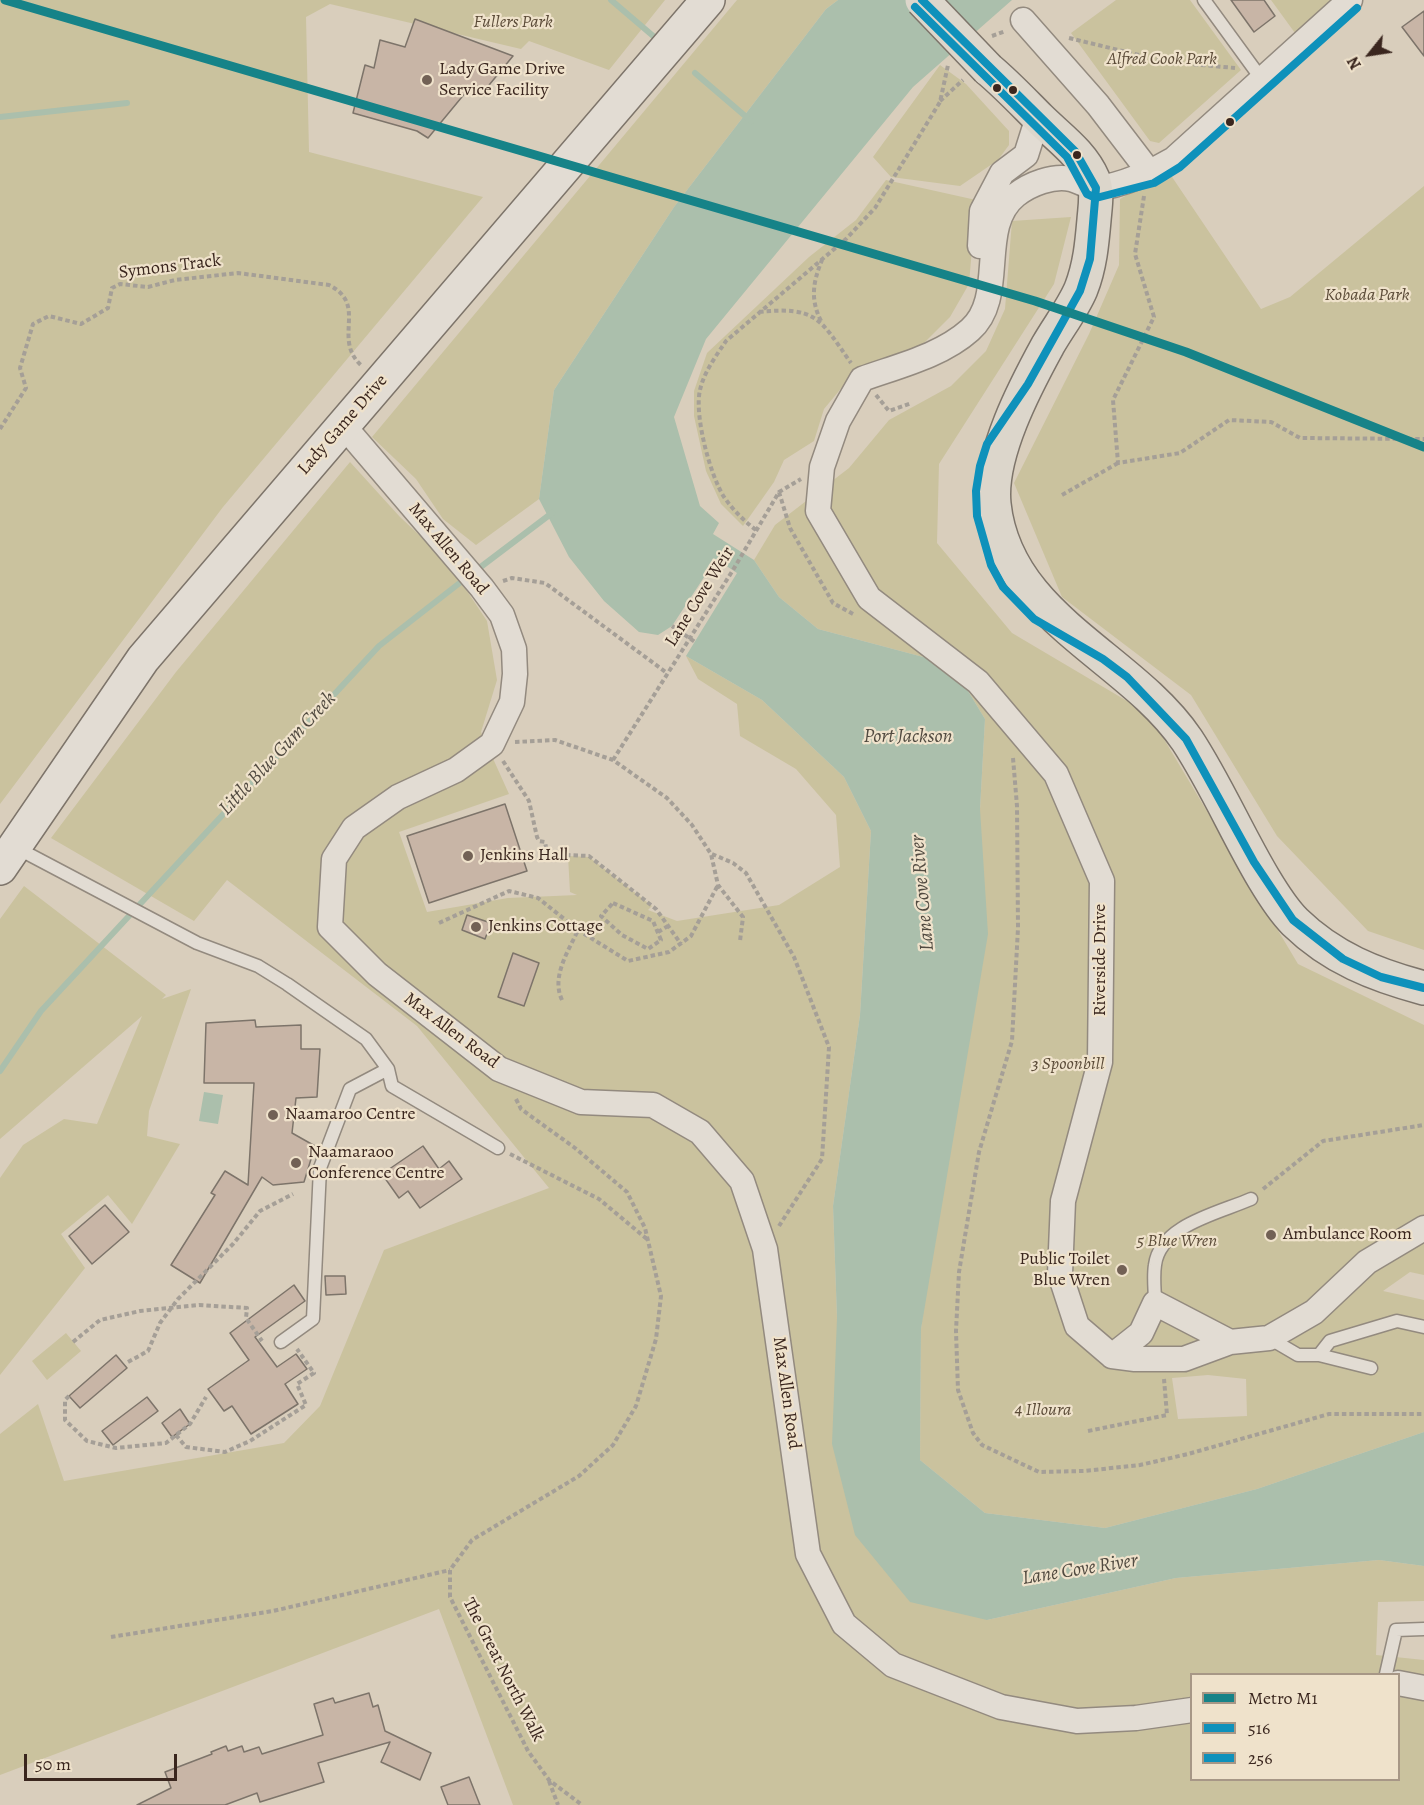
<!DOCTYPE html>
<html>
<head>
<meta charset="utf-8">
<style>
  body { margin:0 }
  #map { position:relative; width:1424px; height:1805px; overflow:hidden; background:#d9cebc; font-family:Alegreya,serif }
  canvas { display:block }
  .legend { position:absolute; left:1190px; top:1673px; width:210px; height:108px; box-sizing:border-box; background:#efe2cb; border:2px solid #a79786; margin:0; padding:8px 10px; list-style:none; font-size:18px; color:#3a261e }
  .legend li { display:flex; align-items:center; gap:12px; height:30px }
  .legend b { width:30px; border:2px solid #a79786 }
  .north { position:absolute; left:1340px; top:24px; width:60px; height:60px; -webkit-text-stroke:4px #efe2cb; paint-order:stroke; rotate:240deg; font-size:16px; font-weight:700; line-height:24px; text-align:center; color:#3a261e }
  .north::after { content:''; display:block; margin:auto; width:21px; height:27px; background:#3a261e; clip-path:polygon(50% 0,100% 100%,50% 72%,0 100%) }
  .scale { position:absolute; left:24px; top:1754px; width:153px; height:27px; box-sizing:border-box; border:3px solid #3a261e; border-top:0; padding-left:8px; font-size:18px; line-height:21px; white-space:nowrap; color:#3a261e; -webkit-text-stroke:4px #efe2cb; paint-order:stroke }
</style>
</head>
<body>
<div id="map">
<canvas width="1424" height="1805"></canvas>
<ul class="legend">
<li><b style="height:8px;background:#168388"></b>Metro M1</li>
<li><b style="height:8px;background:#0e91bb"></b>516</li>
<li><b style="height:8px;background:#0e91bb"></b>256</li>
</ul>
<div class="north">N</div>
<div class="scale">50 m</div>
</div>
<script>
const context = document.querySelector('canvas').getContext('2d');
context.lineJoin = 'round';
function paint(path, color) { context.fillStyle = color; context.fill(path, 'evenodd'); }
function trace(path, color, width, dash) { context.strokeStyle = color; context.lineWidth = width; context.lineCap = dash ? 'butt' : 'round'; context.setLineDash(dash || []); context.stroke(path); }
function drawText(font, color, halo, rows, align = 'center') {
  context.font = font + ' Alegreya,serif'; context.lineWidth = 4.5; context.setLineDash([]); context.textBaseline = 'middle'; context.strokeStyle = halo; context.fillStyle = color; for (const [text, x, y, turn = 0] of rows) {
    context.save(); context.translate(x, y); context.rotate((+turn || 0) * Math.PI / 180); context.textAlign = isNaN(turn) ? turn : align; if (halo) context.strokeText(text, 0, 0); context.fillText(text, 0, 0); context.restore();
  }
}
const green = new Path2D(`
  M0,0H665L609,70L529,41L521,49L330,4L306,17L309,152L483,197L223,507L0,804Z
  M737,0H838L826,9L674,207L554,390L539,499L476,545L443,519L416,479L372,437Z
  M1116,0H1190L1241,70L1159,143L1150,141L1071,33Z
  M1271,0H1331L1295,33Z
  M940,65L966,84L1009,131V145L998,160L960,186L891,177L873,157Z
  M1168,171L1261,309L1290,297L1424,186V950L1368,931L1277,836L1191,695L1062,597L1014,483L1089,334L1119,265L1120,199Z
  M886,180L976,200L969,284L950,317L921,346L853,374L824,409L814,441L784,460L774,482L743,526L721,504L706,471L694,416V391L707,353L809,257L856,220Z
  M1071,217L1054,284L939,464L937,543L1012,633L1149,714L1298,964L1424,1025V1275L1410,1272L1383,1291L1424,1300V1432L1257,1489L1105,1528L985,1513L920,1460L921,1329L980,809L985,719L959,676L927,658L818,629L779,597L754,560L775,525L849,468L889,420L951,386L986,351L1005,309L1012,221ZM1208,1375L1246,1379L1247,1416L1178,1419L1172,1378Z
  M350,462L400,517L447,561L487,621L497,680L481,732L509,794L399,832L427,912L508,898L577,895L570,892L568,856L589,857L652,906L648,910L677,921L779,905L840,867L836,815L796,769L740,736L737,704L698,679L686,656L762,700L844,777L871,831L860,1015L833,1206L837,1318L987,1620L1176,1578L1379,1560L1424,1566V1601L1378,1602L1376,1655L1424,1660V1805H513L439,1609L0,1775V1434L38,1404L64,1481L284,1443L320,1406L384,1250L549,1188L417,1026L227,880L194,921L51,838L176,672ZM1192,1674H1398V1780H1192Z
  M24,886L166,995L162,999L191,989L149,1111L147,1136L180,1144L132,1224L108,1195L61,1234L85,1268L0,1375V1178L23,1145L64,1119L97,1124L142,1016L0,1139V919Z
  M66,1333L81,1351L47,1380L32,1361Z`);
const water = new Path2D(`
  M838,0H1012L913,87L706,339L674,417L700,506L719,523L713,534L754,560L779,597L818,629L927,658L959,676L985,719L980,809L988,934L921,1329L920,1460L985,1513L1105,1528L1257,1489L1424,1432V1566L1379,1560L1176,1578L987,1620L910,1602L855,1535L832,1444L837,1318L833,1206L860,1015L871,831L844,777L762,700L686,656L737,573L716,559L672,626L658,635L639,632L604,601L569,557L539,499L554,390L674,207L826,9Z
  M204,1092L223,1095L218,1124L199,1121Z`);
const stream = new Path2D(`
  M611,0L659,41
  M695,73L751,121
  M0,117L127,103
  M474,572L552,513
  M0,1071L41,1011L379,646L466,578`);
const building = new Path2D(`
  M1231,0H1264L1275,16L1254,32Z
  M1424,11V56L1402,27Z
  M415,19L513,56L480,96L466,92L428,138L417,131L353,113L365,65L374,68L380,40L405,47Z
  M505,804L527,871L429,903L407,836Z
  M467,915L491,923L485,939L462,930Z
  M513,953L539,963L524,1006L498,997Z
  M255,1020L256,1027L301,1025V1049H320L317,1097L296,1098L292,1133L315,1146L304,1182L273,1185L262,1177L200,1283L171,1265L215,1195L211,1193L225,1171L248,1185L254,1083H204L206,1023Z
  M423,1146L439,1169L449,1161L462,1179L420,1208L408,1191L399,1198L382,1174Z
  M105,1205L129,1232L92,1264L69,1236Z
  M325,1276H345L346,1294L326,1295Z
  M294,1285L305,1301L255,1337L277,1367L296,1354L307,1369L285,1384L298,1404L251,1434L232,1406L224,1411L208,1389L249,1360L230,1333Z
  M116,1355L127,1368L80,1408L69,1396Z
  M147,1397L158,1411L113,1445L102,1431Z
  M180,1409L190,1424L172,1437L162,1423Z
  M369,1693L373,1707L378,1705L385,1731L431,1753L420,1780L381,1762L390,1742L318,1763L324,1782L260,1802L257,1793L225,1805H137L171,1788L165,1772L212,1754L211,1752L226,1746L228,1751L242,1746L244,1752L259,1747L262,1754L323,1735L314,1704L333,1698L335,1703Z
  M469,1777L480,1805H448L441,1787Z`);
const path = new Path2D(`
  M992,36L1006,31
  M1069,38L1168,62L1235,68
  M940,101L963,80
  M1144,196L1135,254L1154,317L1113,400L1118,463L1180,453L1229,420L1271,422L1300,438L1424,439
  M759,312C817,306 820,319 851,363
  M821,321C810,299 813,282 822,260
  M876,395L889,411L912,403
  M0,429L26,388L20,368L33,324L49,316L81,324L108,308L112,288L120,284L148,287L175,280L238,273L329,285C369,305 331,339 362,366
  M779,492L790,528L833,603L853,614
  M1062,495L1118,463
  M756,530C743,520 733,510 724,497C710,475 694,415 700,390C704,372 716,356 726,341L846,239L875,208L940,102L948,65
  M503,581L512,578L545,583L667,673
  M672,626L695,642
  M515,742L555,740L613,760L667,798L692,825L711,854L718,885L743,917L740,941
  M1013,758L1017,806L1018,928L1012,1041L979,1152L959,1272L956,1331L958,1390L973,1433L982,1445L1039,1472L1084,1471L1140,1465L1188,1454L1329,1414H1424
  M613,760L733,570L779,492L801,479
  M503,761L529,801L537,837L539,841L545,842L547,853
  M712,854L733,863L746,873L794,957L829,1047L822,1159L779,1226
  M566,855L589,856L656,909L681,944
  M613,903L653,921L661,940L648,949L622,935L601,916Z
  M439,923L509,891L538,898L578,930L628,961L669,952L691,936L718,885
  M658,932L668,926
  M562,1000C551,977 568,952 578,930
  M516,1099L521,1109L575,1148L627,1192L645,1228L661,1296L656,1339L636,1406L613,1445L579,1476L472,1540L450,1570V1597L528,1751L549,1780L582,1805
  M510,1154L599,1199L648,1240
  M1263,1189L1323,1141L1424,1125
  M73,1342L100,1320L140,1311L199,1305L247,1308L246,1318L262,1341
  M128,1362L148,1351L160,1323L178,1299L233,1244L260,1211L293,1194
  M69,1396L65,1400V1420L87,1441L116,1448L166,1443L190,1424L206,1397
  M1088,1431L1167,1415L1164,1379
  M176,1435L186,1447L225,1452L250,1441L306,1405L297,1384L314,1373L297,1349
  M111,1637L273,1611L450,1570
  M549,1781L558,1805`);
const lane = new Path2D(`
  M1204,0L1263,81
  M15,847L197,943L258,966L287,984L366,1039L388,1069L392,1086L498,1148
  M1155,1303C1155,1291 1153,1277 1155,1265C1160,1225 1219,1213 1251,1199
  M1269,1338L1298,1355H1319L1330,1341L1397,1321L1424,1327
  M281,1342L313,1319L320,1168L350,1089L388,1069
  M1319,1355L1371,1368
  M1386,1674L1396,1630L1424,1629`);
const street = new Path2D(`
  M1350,0L1174,159C1154,171 1121,186 1097,188C1089,188 1080,181 1071,179C1053,175 1030,184 1016,195C976,227 1008,297 970,330C941,356 898,366 862,379L838,421L822,467L818,511L869,598L978,682L1056,774L1102,881L1100,1062L1063,1201L1060,1274L1077,1326L1112,1356L1135,1359H1184L1230,1342L1269,1338L1314,1312L1367,1262L1424,1228
  M1023,20L1098,105L1150,173
  M980,246L982,211L1002,173L1026,155L1038,117
  M343,425L482,588L502,615L514,649L515,674L512,702L492,744L456,770L398,797L354,828L334,859L330,927L377,974L499,1069L581,1102L653,1105L700,1132L742,1181L765,1249L808,1554L844,1624L893,1665L1001,1707L1077,1721L1136,1718L1192,1710
  M1112,1356L1141,1333L1155,1303L1230,1342
  M1398,1683L1424,1688`);
const secondary = new Path2D(`
  M0,868L143,659L708,0`);
const primary = new Path2D(`
  M988,69C1006,84 1022,101 1039,118C1058,137 1082,153 1093,179C1098,191 1095,207 1094,220C1092,243 1090,266 1081,289C1073,308 1059,326 1048,345C1025,387 989,455 994,504C1006,618 1130,656 1187,740C1216,784 1237,834 1264,879C1273,894 1283,910 1295,922C1332,958 1375,975 1424,988`);
const primaryBridge = new Path2D(`
  M922,0L988,69`);
const bus1 = new Path2D(`
  M922,0L1075,151L1096,188L1090,259L1080,291L1028,384L987,444L980,466L976,491L977,516L991,565L1003,587L1034,619L1103,659L1127,677L1186,739L1254,862L1293,920L1343,959L1381,977L1424,988`);
const bus2 = new Path2D(`
  M915,7L1067,157L1087,194L1096,198L1154,183L1180,167L1357,8`);
const metro1 = new Path2D(`
  M5,0L1035,301L1186,352L1424,447`);
const markers = [
  [427,80,6,"#726155"],
  [997,88,5,"#3a261e"],
  [1013,90,5,"#3a261e"],
  [1230,122,5,"#3a261e"],
  [1077,155,5,"#3a261e"],
  [468,856,6,"#726155"],
  [476,927,6,"#726155"],
  [273,1115,6,"#726155"],
  [296,1163,6,"#726155"],
  [1271,1235,6,"#726155"],
  [1122,1270,6,"#726155"]
];
const parkNames = [
  ["Fullers Park",513,23],
  ["Alfred Cook Park",1162,60],
  ["Kobada Park",1367,296],
  ["3 Spoonbill",1068,1065],
  ["5 Blue Wren",1177,1242],
  ["4 Illoura",1043,1411]
];
const poiNames = [
  ["Lady Game Drive",439,70],
  ["Service Facility",439,91],
  ["Jenkins Hall",480,856],
  ["Jenkins Cottage",488,927],
  ["Naamaroo Centre",285,1115],
  ["Naamaraoo",308,1153],
  ["Conference Centre",308,1174],
  ["Ambulance Room",1283,1235],
  ["Public Toilet",1110,1260,"right"],
  ["Blue Wren",1110,1281,"right"]
];
const streetNames = [
  ["Symons Track",170,267,-7],
  ["Lady Game Drive",343,425,-49],
  ["Max Allen Road",448,549,50],
  ["Lane Cove Weir",700,597,-58],
  ["Riverside Drive",1101,960,-90],
  ["Max Allen Road",451,1031,37],
  ["Max Allen Road",786,1393,82],
  ["The Great North Walk",503,1670,63]
];
const waterNames = [
  ["Port Jackson",908,737],
  ["Little Blue Gum Creek",278,754,-47],
  ["Lane Cove River",923,893,-95],
  ["Lane Cove River",1080,1570,-9]
];
paint(green, '#cac29e');
paint(water, '#abbfac');
trace(stream, '#abbfac', 6);
paint(building, '#c8b5a6');
trace(building, '#7d746a', 1.5);
trace(lane, '#938a7f', 15);
trace(street, '#938a7f', 27);
trace(secondary, '#7d746a', 36);
trace(primary, '#7d746a', 36);
trace(path, '#a59f97', 4, [4.5, 3]);
trace(lane, '#e2dcd3', 12);
trace(street, '#e2dcd3', 24);
trace(secondary, '#e2dcd3', 33);
trace(primary, '#dcd6cb', 33);
trace(primaryBridge, '#7d746a', 36, []);
trace(primaryBridge, '#dcd6cb', 33);
trace(bus1, '#0e91bb', 8);
trace(bus2, '#0e91bb', 8);
trace(metro1, '#168388', 9);
for (const [x, y, r, color] of markers) { const dot = new Path2D(); dot.arc(x, y, r, 0, 2 * Math.PI); context.fillStyle = color; context.fill(dot); trace(dot, '#efe2cb', 2); }
drawText('italic 18px', '#5b4b38', '#efe2cb', parkNames);
drawText('18px', '#3a261e', '#efe2cb', poiNames, 'left');
drawText('18px', '#3a261e', '#efe2cb', streetNames);
drawText('italic 20px', '#514a40', '#efe2cb', waterNames);
</script>
</body>
</html>
